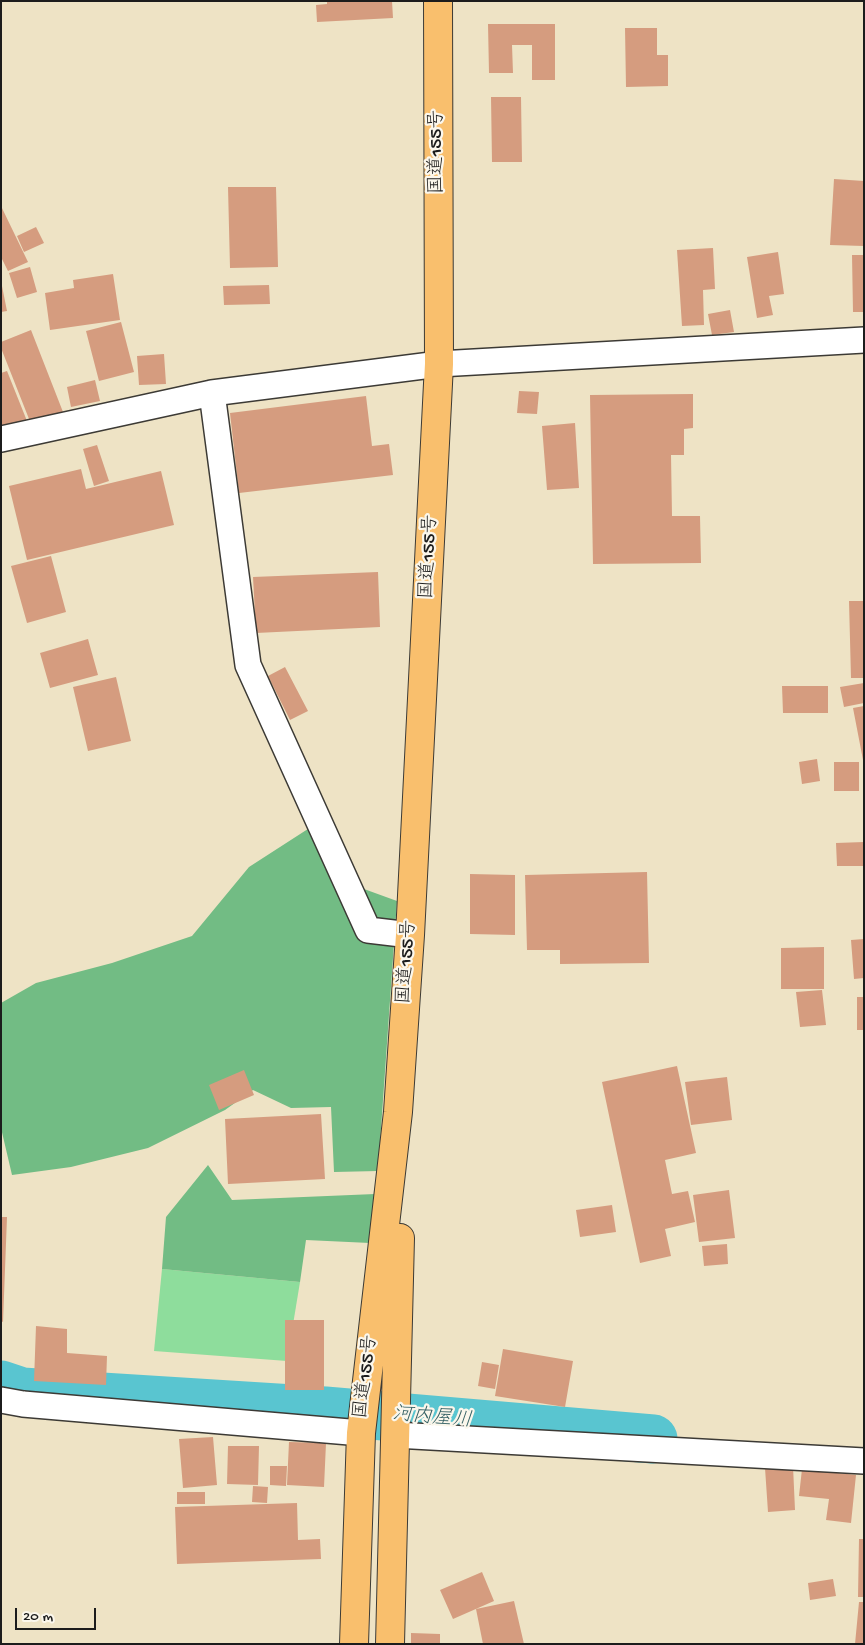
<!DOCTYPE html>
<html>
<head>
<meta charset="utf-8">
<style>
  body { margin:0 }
  #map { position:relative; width:865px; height:1645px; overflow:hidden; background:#eee3c5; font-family:"Gochi Hand",sans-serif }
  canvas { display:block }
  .frame { position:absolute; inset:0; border:2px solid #1c1c1c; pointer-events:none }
  .scale { position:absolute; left:15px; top:1608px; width:81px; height:22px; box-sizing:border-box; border:2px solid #1c1c1c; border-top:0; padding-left:6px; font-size:15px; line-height:18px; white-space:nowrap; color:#1c1c1c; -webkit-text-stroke:4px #fbf7ec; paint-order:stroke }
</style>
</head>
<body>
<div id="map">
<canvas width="865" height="1645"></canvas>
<div class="frame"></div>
<div class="scale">20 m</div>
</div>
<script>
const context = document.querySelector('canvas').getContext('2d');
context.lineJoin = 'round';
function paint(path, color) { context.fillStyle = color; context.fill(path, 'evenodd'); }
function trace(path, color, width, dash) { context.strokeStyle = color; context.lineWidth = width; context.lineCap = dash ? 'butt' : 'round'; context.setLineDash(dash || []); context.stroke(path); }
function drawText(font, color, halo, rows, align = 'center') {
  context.font = font + ' "Gochi Hand","Klee One",sans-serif'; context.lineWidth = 4.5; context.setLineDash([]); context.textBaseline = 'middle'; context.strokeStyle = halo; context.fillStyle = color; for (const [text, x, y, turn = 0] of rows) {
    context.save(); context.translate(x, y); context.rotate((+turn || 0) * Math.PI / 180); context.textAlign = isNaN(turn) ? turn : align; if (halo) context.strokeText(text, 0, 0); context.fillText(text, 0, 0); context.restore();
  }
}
const green = new Path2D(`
  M162,1269L300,1282L287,1361L154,1351Z`);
const forest = new Path2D(`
  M311,827L342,881L397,901L378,1171L334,1172L331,1107L291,1108L253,1090L225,1110L148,1148L71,1167L12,1175L1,1128V1003L36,983L112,963L192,936L249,867Z
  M208,1165L232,1200L375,1194L370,1243L306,1240L300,1282L162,1269L166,1217Z`);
const river = new Path2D(`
  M1,1385L22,1392L325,1411L653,1439`);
const building = new Path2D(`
  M327,1H392L393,18L317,22L316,5L327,4Z
  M488,24H555V80H532V45H512L513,73H489Z
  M625,28H657V55H668V86L626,87Z
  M491,97H521L522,162H492Z
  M834,179L864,181V246L830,245Z
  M228,187H276L278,267L230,268Z
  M1,206L28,262L8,271L1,257Z
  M36,227L44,243L24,252L17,236Z
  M713,248L715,289L703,290L704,325L682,326L677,250Z
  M778,252L784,294L769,296L773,315L757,318L747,257Z
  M852,255H864V312H853Z
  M30,267L37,292L17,298L9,273Z
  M113,274L120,320L50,330L45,293L74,288L73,280Z
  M1,281L7,311L1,312Z
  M269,285L270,304L224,305L223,286Z
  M730,310L734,332L712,335L708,314Z
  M121,322L134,372L99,381L86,331Z
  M31,330L63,412L31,424L1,348V342Z
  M164,354L166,384L139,385L137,356Z
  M7,371L27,421L1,430V373Z
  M95,380L100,401L71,407L67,387Z
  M519,391L539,392L537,414L517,413Z
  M693,394V428L684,429V455H671L672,516H700L701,563L593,564L590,395Z
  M366,396L372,446L389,444L393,475L239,493L230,413Z
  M575,423L579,488L547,490L542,426Z
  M97,445L109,481L94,486L83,449Z
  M81,469L86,489L161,471L174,525L27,560L9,486Z
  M51,556L66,612L27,623L11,566Z
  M378,572L380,627L256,633L253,577Z
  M849,601H864V678H851Z
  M88,639L98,675L50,688L40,653Z
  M285,667L308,711L290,720L268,676Z
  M116,677L131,741L88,751L73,687Z
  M864,683V703L844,707L840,687Z
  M782,686H828V713H783Z
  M864,706V760H863L853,708Z
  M817,759L820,781L802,784L799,762Z
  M834,762H859V791H834Z
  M864,842V866H837L836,843Z
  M647,872L649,963L560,964V950H527L525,875Z
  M470,874L515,875V935L470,934Z
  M864,939V978L854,979L851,940Z
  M824,947V989H781V948Z
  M822,990L826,1025L800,1027L796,992Z
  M857,997H864V1030H857Z
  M677,1066L696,1153L665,1160L672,1194L688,1191L695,1222L665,1229L671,1256L640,1263L602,1082Z
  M244,1070L254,1095L219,1110L209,1085Z
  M727,1077L732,1120L691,1125L685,1082Z
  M321,1114L325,1179L228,1184L225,1119Z
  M729,1190L735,1238L699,1242L693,1195Z
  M612,1205L616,1232L580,1237L576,1210Z
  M1,1217H7L3,1322L1,1321Z
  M727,1244L728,1264L704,1266L702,1246Z
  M285,1320H324V1390H285Z
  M36,1326L67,1329V1353L107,1356L106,1385L34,1381Z
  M503,1349L573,1361L565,1407L495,1396Z
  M482,1362L499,1365L495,1389L478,1386Z
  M213,1437L217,1485L183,1488L179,1439Z
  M289,1442L326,1443L324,1487L287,1485Z
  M228,1446H259L258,1485L227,1484Z
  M270,1466H287L286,1486L270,1485Z
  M793,1466L795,1510L768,1512L765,1468Z
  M802,1469L856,1475L851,1523L826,1520L829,1499L799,1496Z
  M253,1486L268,1487L267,1503L252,1502Z
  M177,1492H205V1504H177Z
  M297,1503L298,1540L320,1539L321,1559L177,1564L175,1507Z
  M859,1539H864V1597H858Z
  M482,1572L494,1601L453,1619L440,1590Z
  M833,1579L836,1596L810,1600L808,1583Z
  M514,1601L524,1644H483L476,1609Z
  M859,1602H864V1644H855Z
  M411,1633L440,1634V1644H411Z`);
const street = new Path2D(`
  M212,393L248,665L368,930L410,935
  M1,439L212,393L439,364L864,340
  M1,1400L23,1404L361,1433
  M395,1435L864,1461`);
const highway = new Path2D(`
  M354,1644L361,1433L398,1112L410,935L439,364L438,1
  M390,1644L400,1238`);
const streetNames = [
  ["国道155号",438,152,-90],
  ["国道155号",430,557,-87],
  ["国道155号",408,962,-86],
  ["国道155号",367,1377,-83]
];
const waterNames = [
  ["河内屋川",432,1419,5]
];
paint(green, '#8edd9c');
paint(forest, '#72bc84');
trace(river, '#59c5d0', 49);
paint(building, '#d59c7f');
trace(street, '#3c3a35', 28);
trace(highway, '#3c3a35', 30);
trace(street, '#fff', 25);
trace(highway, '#f9bf6d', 28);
drawText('19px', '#1c1c1c', '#fbf7ec', streetNames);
drawText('italic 20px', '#346064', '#fbf7ec', waterNames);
</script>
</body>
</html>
